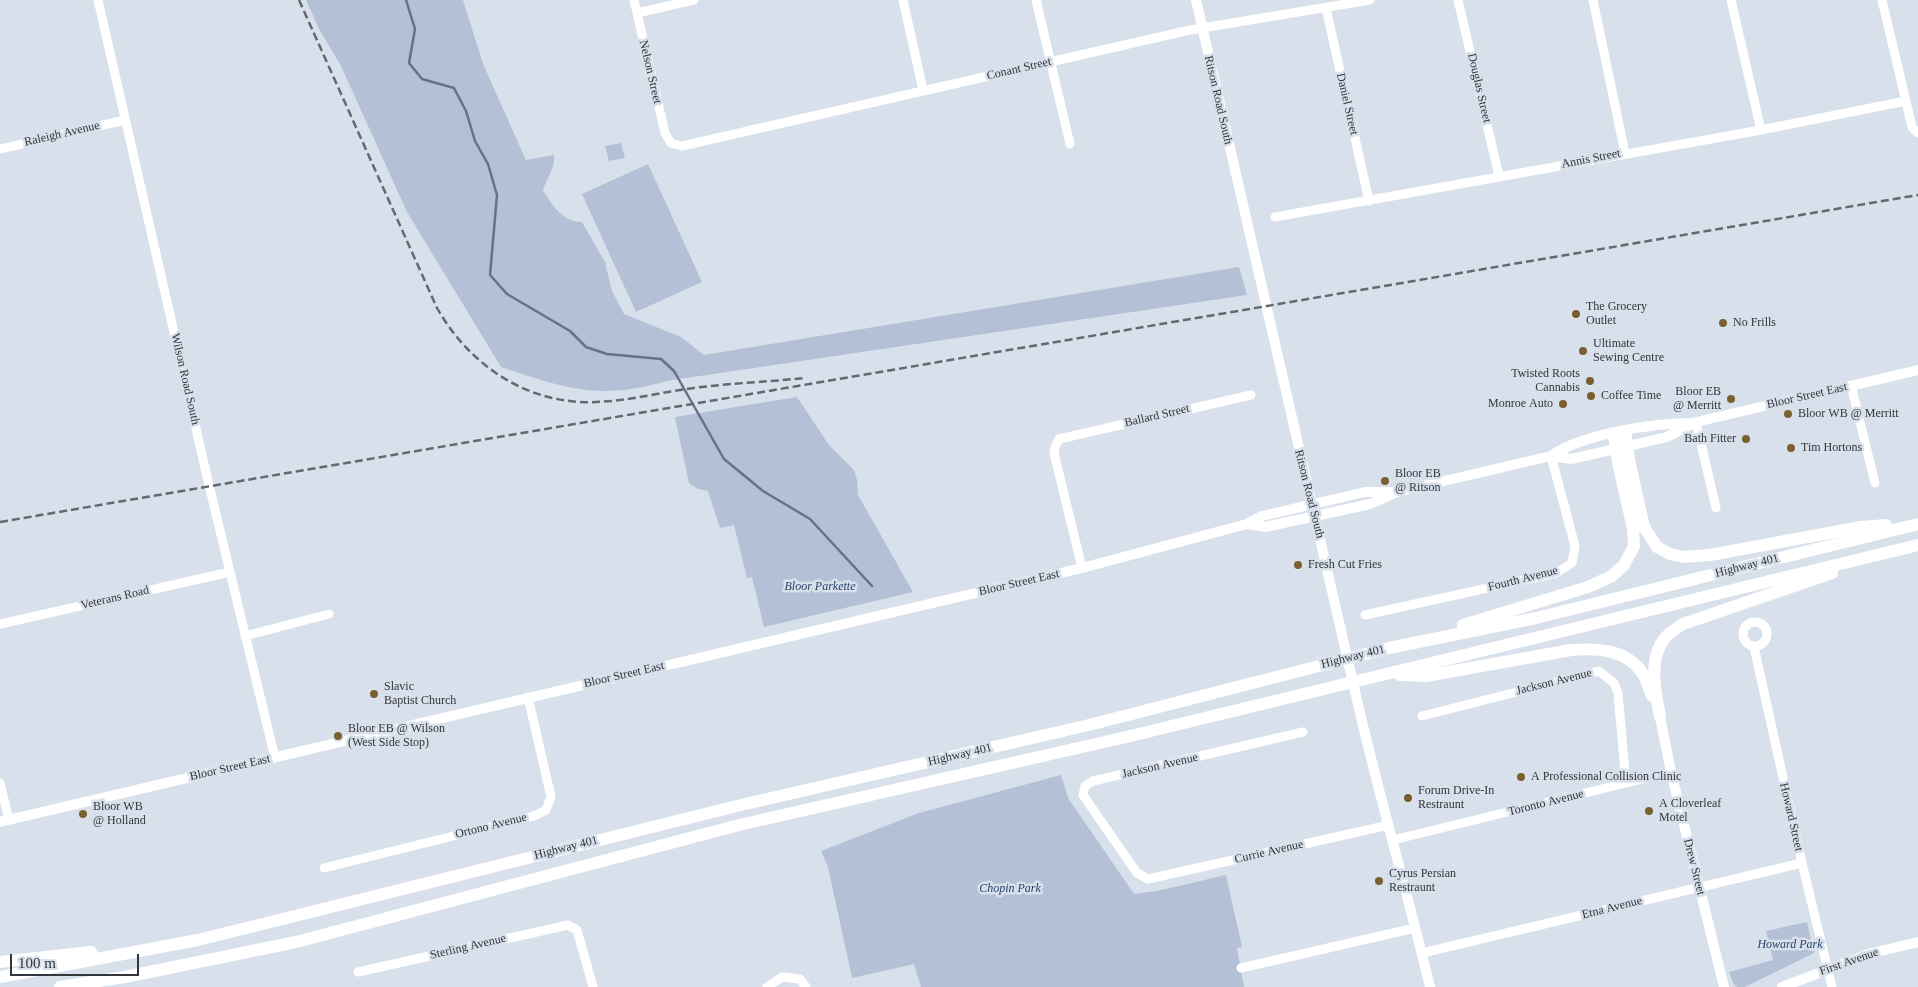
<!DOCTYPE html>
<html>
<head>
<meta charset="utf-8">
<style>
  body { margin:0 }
  #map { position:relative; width:1918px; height:987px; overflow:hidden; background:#d8e0ec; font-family:Georgia,serif }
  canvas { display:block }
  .scale { position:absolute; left:10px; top:954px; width:129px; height:22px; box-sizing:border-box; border:2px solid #323539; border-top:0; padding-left:6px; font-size:15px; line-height:18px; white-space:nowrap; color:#323539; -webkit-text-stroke:4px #d8e0ec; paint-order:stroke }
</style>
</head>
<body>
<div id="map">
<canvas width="1918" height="987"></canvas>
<div class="scale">100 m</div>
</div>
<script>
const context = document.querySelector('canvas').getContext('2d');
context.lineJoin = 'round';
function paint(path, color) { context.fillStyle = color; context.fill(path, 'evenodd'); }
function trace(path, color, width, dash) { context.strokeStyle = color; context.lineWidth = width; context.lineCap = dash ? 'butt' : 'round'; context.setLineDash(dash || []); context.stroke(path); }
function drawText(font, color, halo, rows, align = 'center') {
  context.font = font + ' Georgia,serif'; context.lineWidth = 5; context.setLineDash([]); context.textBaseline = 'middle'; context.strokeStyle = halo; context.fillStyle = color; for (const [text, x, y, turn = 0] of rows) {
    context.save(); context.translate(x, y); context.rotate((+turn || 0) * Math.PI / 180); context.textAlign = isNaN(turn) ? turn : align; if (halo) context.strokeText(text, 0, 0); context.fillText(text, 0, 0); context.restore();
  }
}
const green = new Path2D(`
  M306,0H463L483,64L526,160L554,155C556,168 546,178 543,191C553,205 562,222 582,222L605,262L612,291L624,314L681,337L704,355L1239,267L1247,295L666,381C600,401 564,388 501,367L407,212L341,66L319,29Z
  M621,143L625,158L609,161L605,146Z
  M648,164L702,282L636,312L582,194Z
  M797,397L829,445L854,470L857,480L858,495L913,592L764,627L752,577L747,578L734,525L720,528L708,491L698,489L689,483L675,417Z
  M1061,775L1068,798L1134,894L1157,891L1226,875L1242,947L1237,948L1244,987H921L914,964L852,978L828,867L821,851L919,813Z
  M1807,922L1814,953L1745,987H1737L1733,983L1729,972L1773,960L1766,931Z`);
const stream = new Path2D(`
  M406,0L415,29L409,63L422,79L454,88L466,111L475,141L488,164L497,195L490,275L507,294L570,331L586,347L607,354L661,359L674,371L724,459L763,491L810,519L872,586`);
const minor = new Path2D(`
  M98,0L208,481L275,758
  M634,0L665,133L671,143L682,146L1190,30L1370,0
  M903,0L923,90
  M1036,0L1070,144
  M1458,0L1499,176
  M1593,0L1625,153
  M1731,0L1761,130
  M1882,0L1912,127L1918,133
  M1326,8L1369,201
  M637,13L694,0
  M0,149L125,120
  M1275,217L1761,130L1906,101
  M1851,385L1875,483
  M1696,422L1716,508
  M1082,568L1054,453L1055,447L1059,439L1251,395
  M1365,615L1556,573L1572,563L1575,546L1551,456
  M1743 634a12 12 0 1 1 24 0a12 12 0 1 1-24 0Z
  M0,624L230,572
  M245,636L329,614
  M1754,647L1802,863L1832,987
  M1422,716L1599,671L1614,683L1618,693L1626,783
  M1303,732L1093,781L1085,786L1083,795L1137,873L1148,879L1389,825
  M0,783L9,820
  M1393,840L1671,772
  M324,868L534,816L546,810L551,797L528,697
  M1422,953L1802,863
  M1241,968L1415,928
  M358,972L568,925L577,930L593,987
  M767,987L782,977L800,979L806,987`);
const major = new Path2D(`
  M1196,0C1249,233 1304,467 1357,700C1379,796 1407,891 1430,987
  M1551,456C1582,434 1654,423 1693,423
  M1247,524L1265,527L1370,504L1397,492L1551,456L1571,459L1602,452L1667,437L1696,422L1918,370
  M1660,717L1671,772L1724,987
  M0,822L1082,568L1247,524L1262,516L1365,492H1397
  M1782,987L1872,953L1918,942`);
const highway = new Path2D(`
  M1625,431L1629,460L1644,527L1657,547L1670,554L1684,557L1710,555L1861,527L1886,525
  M1463,625L1588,587L1612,576L1624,565L1634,546L1633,529L1618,462L1614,434
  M1400,675L1426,676L1571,650C1597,648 1627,649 1643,674C1647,680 1649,689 1652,696
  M1660,717C1656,693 1647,660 1665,638C1669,633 1677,628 1683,624L1832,573
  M0,962L91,952
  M0,977L198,940L741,805L1089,725L1389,648L1536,618L1918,524
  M60,987L125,977L296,942L739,825L1122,738L1918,545`);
const rail = new Path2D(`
  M299,0L437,308C470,366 528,405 596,402C629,401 661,392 694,388C731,383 768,382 804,378
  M0,522L1918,195`);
const markers = [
  [1576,314,5,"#7a5f31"],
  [1723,323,5,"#7a5f31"],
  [1583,351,5,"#7a5f31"],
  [1590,381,5,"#7a5f31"],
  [1591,396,5,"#7a5f31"],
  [1731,399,5,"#7a5f31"],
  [1563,404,5,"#7a5f31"],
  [1788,414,5,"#7a5f31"],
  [1746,439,5,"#7a5f31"],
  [1791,448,5,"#7a5f31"],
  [1385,481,5,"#7a5f31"],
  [1298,565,5,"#7a5f31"],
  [374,694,5,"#7a5f31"],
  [338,736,5,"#7a5f31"],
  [1521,777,5,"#7a5f31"],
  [1408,798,5,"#7a5f31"],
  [1649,811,5,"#7a5f31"],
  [83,814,5,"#7a5f31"],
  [1379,881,5,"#7a5f31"]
];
const streetNames = [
  ["Conant Street",1019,69,-13],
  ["Nelson Street",650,72,77],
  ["Douglas Street",1479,88,77],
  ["Ritson Road South",1218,100,77],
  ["Daniel Street",1347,104,77],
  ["Raleigh Avenue",62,134,-13],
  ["Annis Street",1591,159,-11],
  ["Wilson Road South",185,379,77],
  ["Bloor Street East",1807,396,-13],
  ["Ballard Street",1157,416,-13],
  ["Ritson Road South",1309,494,76],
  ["Highway 401",1747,566,-14],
  ["Fourth Avenue",1523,579,-14],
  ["Bloor Street East",1019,583,-13],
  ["Veterans Road",115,598,-13],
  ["Highway 401",1353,657,-14],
  ["Bloor Street East",624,675,-13],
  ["Jackson Avenue",1554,682,-14],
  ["Highway 401",960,755,-13],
  ["Jackson Avenue",1160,766,-13],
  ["Bloor Street East",230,768,-13],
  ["Toronto Avenue",1546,803,-14],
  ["Howard Street",1791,817,77],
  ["Ortono Avenue",491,826,-14],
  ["Highway 401",566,848,-14],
  ["Currie Avenue",1269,852,-13],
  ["Drew Street",1694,867,76],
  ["Etna Avenue",1612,908,-14],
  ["Sterling Avenue",468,947,-13],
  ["First Avenue",1849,962,-19]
];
const poiNames = [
  ["The Grocery",1586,307],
  ["Outlet",1586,321],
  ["No Frills",1733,323],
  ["Ultimate",1593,344],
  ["Sewing Centre",1593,358],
  ["Twisted Roots",1580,374,"right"],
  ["Cannabis",1580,388,"right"],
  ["Bloor EB",1721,392,"right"],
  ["@ Merritt",1721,406,"right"],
  ["Coffee Time",1601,396],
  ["Monroe Auto",1553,404,"right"],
  ["Bloor WB @ Merritt",1798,414],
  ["Bath Fitter",1736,439,"right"],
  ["Tim Hortons",1801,448],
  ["Bloor EB",1395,474],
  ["@ Ritson",1395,488],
  ["Fresh Cut Fries",1308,565],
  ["Slavic",384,687],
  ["Baptist Church",384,701],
  ["Bloor EB @ Wilson",348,729],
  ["(West Side Stop)",348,743],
  ["A Professional Collision Clinic",1531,777],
  ["Forum Drive-In",1418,791],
  ["Restraunt",1418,805],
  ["A Cloverleaf",1659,804],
  ["Motel",1659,818],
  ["Bloor WB",93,807],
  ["@ Holland",93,821],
  ["Cyrus Persian",1389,874],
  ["Restraunt",1389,888]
];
const parkNames = [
  ["Bloor Parkette",820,587],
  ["Chopin Park",1010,889],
  ["Howard Park",1790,945]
];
paint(green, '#b3c0d5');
trace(stream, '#667285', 2.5);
trace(minor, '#fff', 9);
trace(major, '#fff', 10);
trace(highway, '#fff', 12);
trace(rail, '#64696f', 2.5, [8, 4]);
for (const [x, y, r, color] of markers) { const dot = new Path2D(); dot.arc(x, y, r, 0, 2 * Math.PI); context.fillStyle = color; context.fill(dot); trace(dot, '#d8e0ec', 2); }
drawText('12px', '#323539', '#d8e0ec', streetNames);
drawText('12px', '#323539', '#d8e0ec', poiNames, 'left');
drawText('italic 12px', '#2a4269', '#d8e0ec', parkNames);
</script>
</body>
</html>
